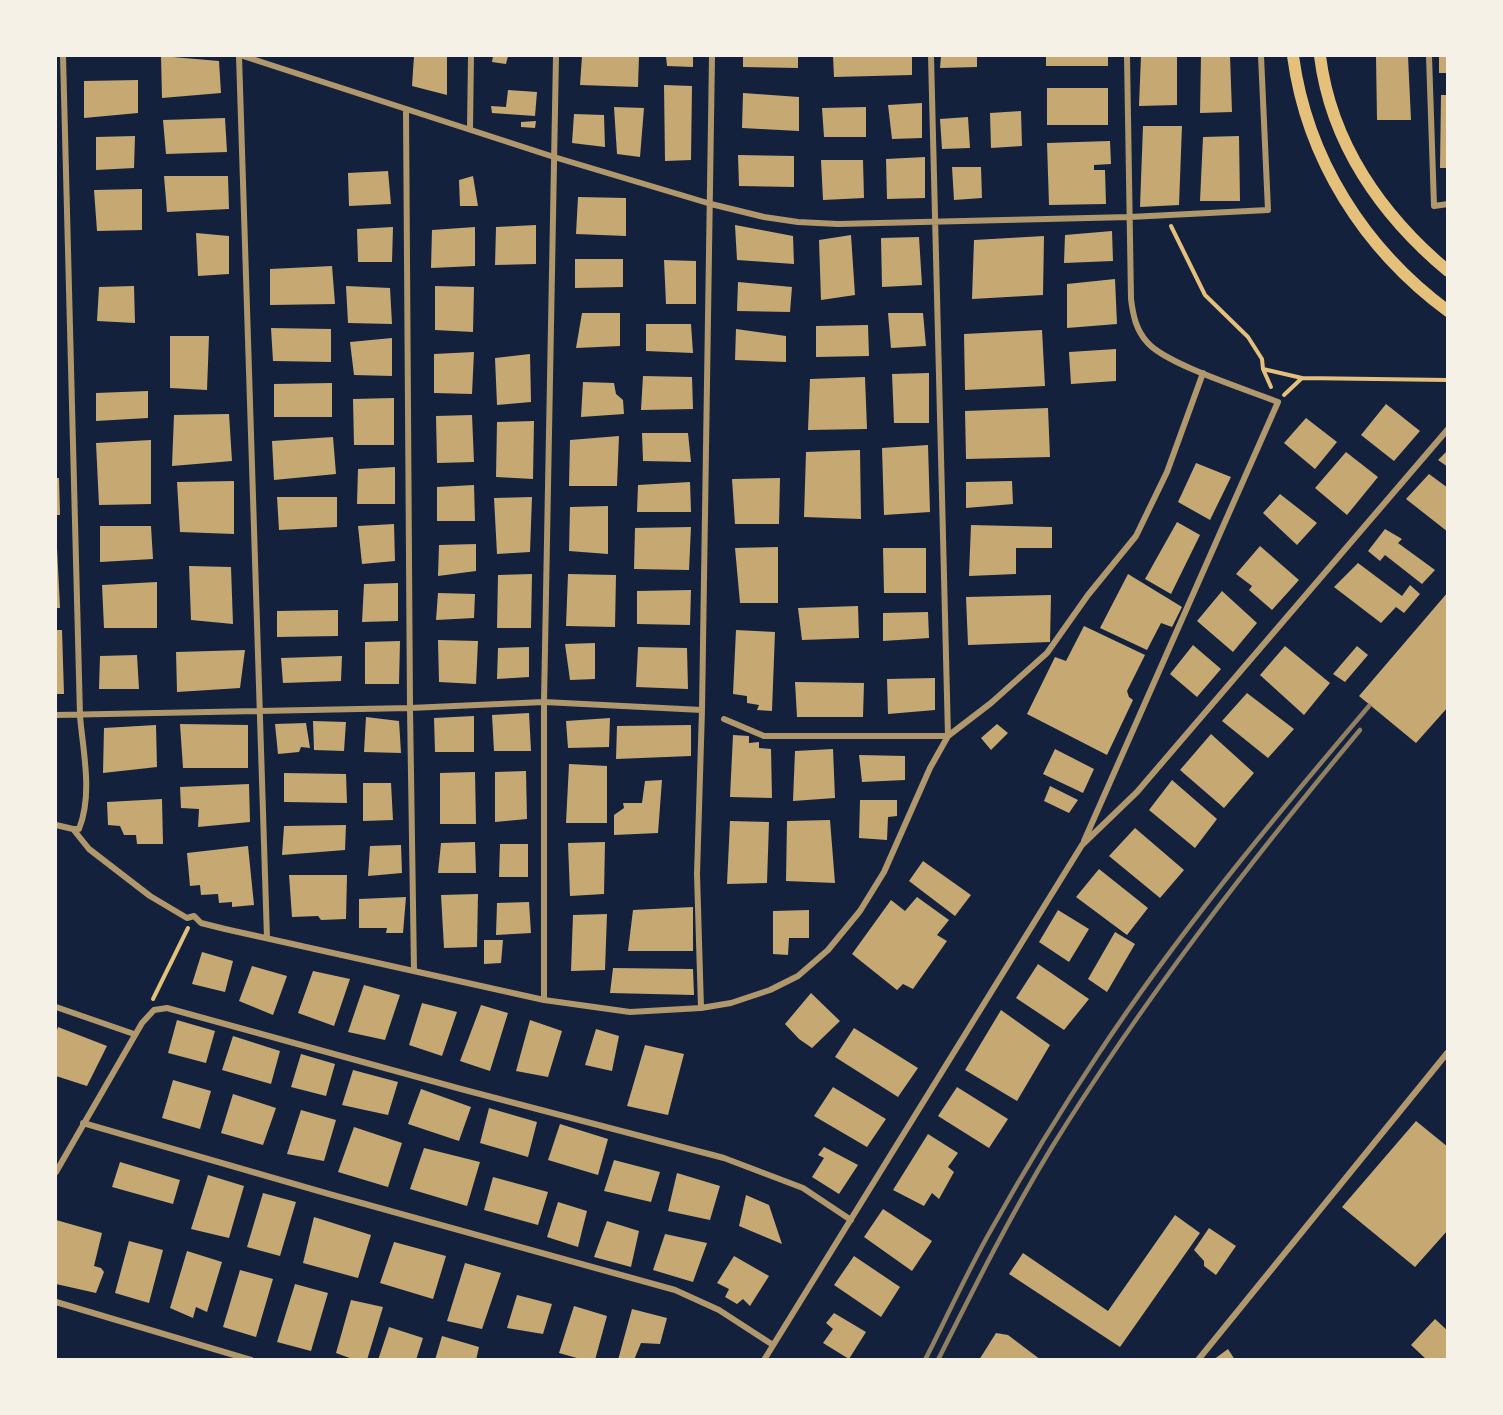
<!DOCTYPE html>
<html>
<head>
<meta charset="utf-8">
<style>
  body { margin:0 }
  #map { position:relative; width:1503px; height:1415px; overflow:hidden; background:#14213d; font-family:"Varela Round",sans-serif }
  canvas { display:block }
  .frame { position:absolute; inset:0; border:57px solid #f6f1e7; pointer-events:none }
</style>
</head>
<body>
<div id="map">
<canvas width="1503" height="1415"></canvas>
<div class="frame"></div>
</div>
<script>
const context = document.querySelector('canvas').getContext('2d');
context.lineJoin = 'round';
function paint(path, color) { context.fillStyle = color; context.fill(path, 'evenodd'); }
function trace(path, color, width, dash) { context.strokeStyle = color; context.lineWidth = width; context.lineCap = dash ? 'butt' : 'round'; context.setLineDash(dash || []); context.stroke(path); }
const building = new Path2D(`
  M161,56L219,61L221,93L162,98Z
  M414,56H447V95L412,86Z
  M493,56H508L506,64L492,62Z
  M582,56H639L638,87L580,85Z
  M666,56H693V67L667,66Z
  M743,56H798V68L743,67Z
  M833,56H912V75L834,77Z
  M941,56H977V67L940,68Z
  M1046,56H1108V66H1046Z
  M1141,56H1177V105L1139,106Z
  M1201,56H1230L1232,112L1200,113Z
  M1376,56H1408L1411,120H1377Z
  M1439,56H1448V73H1439Z
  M138,80V113L84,118V81Z
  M664,85L692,86L691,160L665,161Z
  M1047,88H1108V125H1047Z
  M508,90L537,92L535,116L492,113L491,106L506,107Z
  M743,93L799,97V131L742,128Z
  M1441,95H1448V168H1440Z
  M922,103V138L892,139L888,105Z
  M614,107L644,108L640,157L617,154Z
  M866,107V137H824L822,108Z
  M1021,111L1022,146L991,148L990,113Z
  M574,114L604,115L605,147L572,143Z
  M968,117L970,148L942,149L940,119Z
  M225,118L227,152L166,154L163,120Z
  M536,121L535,128L521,127V122Z
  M1143,126H1182L1179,205L1140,207Z
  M135,136L134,168L96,170V137Z
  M1239,136L1240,201H1200L1203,137Z
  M1110,141L1111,164L1094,165V170H1105L1106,204L1049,205L1047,143Z
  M738,155L794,156V187L739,186Z
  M925,157V198L887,199L886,159Z
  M821,160H863L864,198L823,200Z
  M952,167H981L982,198L954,200Z
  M388,171L391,204L349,206L348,173Z
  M164,176H228L229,209L167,212Z
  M473,176L478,206H460L459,180Z
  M142,189V230L97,231L94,190Z
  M578,197L626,198V236L576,234Z
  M536,225V264L495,265L496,227Z
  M735,225L793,236L794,264L737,260Z
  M393,227L392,262H358L357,229Z
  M475,227V266L431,268L432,230Z
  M1112,231L1113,261L1064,263L1065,235Z
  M196,233L229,236V274L198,276Z
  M851,235L855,295L821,300L819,240Z
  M1044,236L1043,295L972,299L974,240Z
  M919,237L922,285L882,287L881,238Z
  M575,259H623V287L575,288Z
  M664,260L696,261V304H666Z
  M332,266L335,304L270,305V269Z
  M1115,279L1117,324L1067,328V284Z
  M738,282L792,287L790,312L737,311Z
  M134,286L135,323L97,321L99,287Z
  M346,286L390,288L392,324L348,323Z
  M435,286L474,287L473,332L435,330Z
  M582,313H620V346L576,348Z
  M888,313H923L926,346L891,348Z
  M646,324H691L693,353L646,351Z
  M868,325L869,356L816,357V326Z
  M271,328L331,329V362L273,361Z
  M736,329L786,336V362L735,360Z
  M1042,330L1045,386L965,390L964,334Z
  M170,336H209L207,390L170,388Z
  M392,338V376L354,375L350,342Z
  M1116,349V381L1071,384L1069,352Z
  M474,352L472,394L434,393V354Z
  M530,354L531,402L497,405L495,358Z
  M929,373V423H894L892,374Z
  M643,376L692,377L693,409L641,410Z
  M865,377L867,429L808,430L810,379Z
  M583,382L614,383L616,394L623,400L624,414L581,417Z
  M332,383V417H274V384Z
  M148,391V418L96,421V393Z
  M394,398V445H354L353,399Z
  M1386,404L1420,431L1394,461L1361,435Z
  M1048,408L1050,457L966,459L965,411Z
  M229,414L232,461L172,466L174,415Z
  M472,415L474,462L437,463L436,416Z
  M1306,418L1337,442L1315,469L1284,443Z
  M534,421L533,479L496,477L497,422Z
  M642,433H688L691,462L643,461Z
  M619,436L617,486H569L570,440Z
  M333,437L336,474L274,480L272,441Z
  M151,440V504L99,505L96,443Z
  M928,445L930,512L884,515L882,448Z
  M860,450L861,519L804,517L806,452Z
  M1448,450V467L1438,460Z
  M1346,452L1378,477L1347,515L1315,488Z
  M1196,463L1231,477L1210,520L1178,502Z
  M395,467V504H357L358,469Z
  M1429,474L1448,488V532L1406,499Z
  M56,478H59L60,515H56Z
  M780,478L779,524H735L732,479Z
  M234,481V534L180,532L177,482Z
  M1012,481L1013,504L966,508V482Z
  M690,482L691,512H637L638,485Z
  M474,485L475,521H437V487Z
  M1280,494L1317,523L1297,545L1263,513Z
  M277,497H337V527L279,530Z
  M532,497L530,552L497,554L494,498Z
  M608,506V554L569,551L570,507Z
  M1177,522L1200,535L1171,594L1145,579Z
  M394,524L395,561L362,564L358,526Z
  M971,525L1052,527V548H1016V574L969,576Z
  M100,526H151L153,559L100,562Z
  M691,527L689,570L634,569L635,528Z
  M1385,529L1402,539L1398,543L1435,570L1422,584L1385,555L1380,561L1368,551Z
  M476,544V571L438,576L439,545Z
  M1260,546L1299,580L1272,610L1249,590L1252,586L1236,574Z
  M778,547V603H740L735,548Z
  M56,548H57L60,608H56Z
  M883,548H926V593H884Z
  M1358,563L1402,596L1410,585L1420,594L1404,613L1396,607L1381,623L1334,587Z
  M189,566L231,567L233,624L191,620Z
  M532,574L531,628H497L498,575Z
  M568,574L616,575L615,627L566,626Z
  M1128,574L1182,607L1172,627L1161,623L1147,650L1100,628Z
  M157,582V628H104L102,585Z
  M398,583V621L362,622L364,584Z
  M691,590L690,625L637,624V591Z
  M1222,591L1257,623L1233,652L1197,621Z
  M1448,592V707L1416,743L1359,696Z
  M438,593L475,594L474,618L436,620Z
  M1051,595L1050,642L968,645L966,597Z
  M858,606L859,638L802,640L798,608Z
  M338,610V636L277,637V611Z
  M928,612L929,638L883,641V613Z
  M1084,626L1145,655L1127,691L1129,697L1133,700L1107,755L1027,714L1055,657L1066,661Z
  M56,630H62L64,694H56Z
  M736,630L775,632L772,711L757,710L759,705L747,703V696L733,694Z
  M438,640L478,641L476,684L439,682Z
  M400,641L399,684H365V642Z
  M595,643V679L570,680L565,644Z
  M1193,645L1221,669L1197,697L1170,674Z
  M1285,646L1330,683L1304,715L1260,675Z
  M1357,646L1368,655L1345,682L1333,674Z
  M529,647V677L497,679L498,648Z
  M638,647L687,648L688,689L636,687Z
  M245,650L240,688L177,692L176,652Z
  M137,655L139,689H99L100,656Z
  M342,656L341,681L283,683L281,658Z
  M935,678V710L888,714L887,679Z
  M795,682L864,683L863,717H797Z
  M1247,693L1294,729L1268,758L1222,721Z
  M529,713L531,751H494L492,715Z
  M474,716V752H435L434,718Z
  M366,717L399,721L401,753L364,752Z
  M610,718L609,747L568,748L566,721Z
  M313,721L346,722L344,751L314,750Z
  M306,723L310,748L301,747L299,752L278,754L275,724Z
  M180,724L248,725V768H183Z
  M997,724L1008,733L991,750L981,738Z
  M156,725L157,767L103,773L104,728Z
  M691,725V756L616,759L617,726Z
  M1211,734L1254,773L1224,808L1180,770Z
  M733,735L749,736V743L759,742V748L771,749L772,798L730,797Z
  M833,749L835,798L793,801L795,751Z
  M1055,749L1094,769L1083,793L1043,774Z
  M859,755L905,756V780L862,782Z
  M569,764L607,766V823H566Z
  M526,771L527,819L495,822V772Z
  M475,772L476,824H440V773Z
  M284,773L346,774L347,803L284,802Z
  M662,780L658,833L614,835V815L624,808L623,803H642L645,781Z
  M1172,780L1217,819L1195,848L1149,810Z
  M363,783H391L393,820L363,821Z
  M249,784L250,822L198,827L199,809L181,808L180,787Z
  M1050,786L1078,800L1069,813L1044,801Z
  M162,799L163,844H137L136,835H124L120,826L108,825L107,802Z
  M860,800H897V816L888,817L887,840L859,838Z
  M830,820L835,883L786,881L787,821Z
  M730,821L769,822L767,883L727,884Z
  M346,825L345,850L282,855L284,826Z
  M1135,828L1184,870L1160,898L1109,856Z
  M475,842L476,873H438L441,843Z
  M605,842L604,894L570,896L568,843Z
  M500,844H528V877H499Z
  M401,845L402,873L368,876L370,846Z
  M248,846L254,905L232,907V902L219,903L218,894L201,895L200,885L190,886L187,853Z
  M923,861L971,895L955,916L909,881Z
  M1099,869L1148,908L1127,935L1076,897Z
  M289,875H347L346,919L321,920L318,916L292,917Z
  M478,894L477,947L444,948L441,895Z
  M406,897L403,933H386L387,928H359V899Z
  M917,897L949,920L937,935L947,941L913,989L903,984L897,990L852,954L891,900L905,911Z
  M529,902L531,933L496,935L497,903Z
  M693,907V951H628L633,910Z
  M809,910V938H789L788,955L773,954V911Z
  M1058,910L1089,929L1069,962L1039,942Z
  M607,914L605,970L571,971L573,915Z
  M1115,932L1135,944L1107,992L1088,979Z
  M484,940H503L501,963L484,964Z
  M202,952L233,961L225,992L192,984Z
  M1038,964L1089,999L1064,1030L1016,998Z
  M252,966L287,976L273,1015L239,1001Z
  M613,968L693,969L694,995L610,993Z
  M313,971L350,979L334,1026L298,1013Z
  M364,985L400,995L385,1040L348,1032Z
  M811,993L840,1021L812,1048L799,1039L785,1024Z
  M422,1003L457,1012L442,1056L409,1045Z
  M481,1005L508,1013L490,1071L460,1061Z
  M1001,1010L1050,1045L1017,1101L965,1070Z
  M177,1020L215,1031L206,1063L168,1053Z
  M530,1020L562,1031L548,1077L516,1071Z
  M58,1027L107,1046L87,1086L56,1076V1033Z
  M854,1028L918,1068L898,1097L835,1057Z
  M596,1029L619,1036L612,1071L585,1065Z
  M233,1036L280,1051L271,1084L222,1070Z
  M645,1045L684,1054L668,1115L627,1106Z
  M301,1054L335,1064L326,1096L291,1087Z
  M353,1070L398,1082L388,1115L342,1105Z
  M173,1080L211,1091L200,1129L162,1118Z
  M833,1087L886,1119L867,1147L814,1116Z
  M957,1087L1008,1119L989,1148L938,1116Z
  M421,1089L471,1107L459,1141L408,1124Z
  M233,1094L276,1108L263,1145L221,1133Z
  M489,1108L537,1122L528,1157L480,1143Z
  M301,1110L336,1120L324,1161L287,1154Z
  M1416,1121L1448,1147V1230L1415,1267L1342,1207Z
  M560,1124L608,1139L598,1175L548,1160Z
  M354,1127L402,1143L388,1187L338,1172Z
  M928,1134L958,1153L948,1167L954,1172L939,1199L932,1193L924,1206L893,1190Z
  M824,1147L858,1165L839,1194L812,1177L824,1158L818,1155Z
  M424,1148L480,1162L467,1206L410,1189Z
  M614,1160L660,1172L651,1202L604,1191Z
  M120,1162L180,1180L173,1204L112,1187Z
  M677,1173L720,1186L710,1220L668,1211Z
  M208,1175L244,1186L229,1238L191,1229Z
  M493,1177L548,1192L538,1225L484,1210Z
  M263,1193L296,1202L280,1256L247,1247Z
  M746,1195L769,1205L782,1244L739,1226Z
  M558,1202L587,1211L578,1247L547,1237Z
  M883,1209L932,1241L912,1271L864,1237Z
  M1175,1215L1200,1233L1120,1347L1009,1274L1023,1253L1108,1311Z
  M314,1217L371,1235L358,1278L303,1263Z
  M56,1220L102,1233L94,1266L101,1268L104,1272L96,1293L56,1284Z
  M607,1221L639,1231L631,1267L594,1257Z
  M1209,1228L1236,1246L1216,1275L1204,1266V1261L1194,1250Z
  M665,1234L707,1243L693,1282L653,1270Z
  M129,1241L163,1250L149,1303L115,1293Z
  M394,1242L446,1256L433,1299L380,1283Z
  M187,1251L222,1262L207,1312L196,1307L193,1318L170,1308Z
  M734,1256L769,1276L750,1306L743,1299L737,1304L725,1297L729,1289L717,1283Z
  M854,1256L900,1287L881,1317L834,1285Z
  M465,1263L501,1273L482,1329L447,1321Z
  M240,1270L273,1279L256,1337L223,1327Z
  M295,1284L328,1293L311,1351L277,1342Z
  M517,1295L552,1304L543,1334L507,1328Z
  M351,1300L383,1307L367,1360H355L336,1353Z
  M574,1306L607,1316L595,1360H584L559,1353Z
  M632,1309L667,1318L660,1344L641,1343L634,1360H618Z
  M834,1313L866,1332L849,1359L823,1343L833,1329L826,1323Z
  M1435,1319L1448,1331V1360H1427L1411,1345Z
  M389,1327L423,1338L416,1360H378Z
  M996,1333L1008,1335L1041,1360H979Z
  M442,1336L479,1347L476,1360H435Z
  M1228,1349L1235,1360H1213Z`);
const path = new Path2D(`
  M1171,226L1205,295L1248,337L1262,359L1263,369L1302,378
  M1263,369L1271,387
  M1284,395L1302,378L1448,380
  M153,999L188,928`);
const minor = new Path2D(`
  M63,56L80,716C83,752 93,794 79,829H73
  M239,56L267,938
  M243,56L554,157L711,204L764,217L798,222L838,224L1130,217L1268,210L1261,56
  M931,56L948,736
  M1429,56L1434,206L1448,204
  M406,110L410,708L414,970
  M470,129L471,56
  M56,715L410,708L544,702L702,710
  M724,719L764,736H948
  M56,825L73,829L89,849L150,896L187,918L194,916L201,923L225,929L544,1000L630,1012L701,1008L731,1003L770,990L798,976L828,950L860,911L884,872L930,768L948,736L991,703L1047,653L1088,595L1136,536L1167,472L1203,373
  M1084,841L1278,402C1248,390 1165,364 1147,342C1136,330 1133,315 1131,299L1127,56
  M544,1000V702L556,56
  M56,1007L134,1034
  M701,1008L697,874L702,710L712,56
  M83,1123L329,1194L675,1290L719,1310L773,1345
  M56,1172L142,1023L154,1010L167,1008L461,1089L724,1158L803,1188L851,1220
  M56,1302L251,1360
  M764,1360L1082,845L1137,792L1448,429
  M1198,1360L1448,1052`);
const secondary = new Path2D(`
  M1293,56C1307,159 1364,249 1448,311
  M1320,56C1331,143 1381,215 1448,271`);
const rail = new Path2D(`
  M925,1360C947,1317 967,1272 991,1230C1024,1171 1059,1113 1097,1056C1178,933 1273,819 1369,706
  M938,1360C974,1288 1010,1216 1052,1147C1143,1000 1249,863 1360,730`);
paint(building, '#c6a872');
trace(path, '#e5c07b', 4);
trace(minor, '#b1986c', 6);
trace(secondary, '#e5c07b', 12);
trace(rail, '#918062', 4.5);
</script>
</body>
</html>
